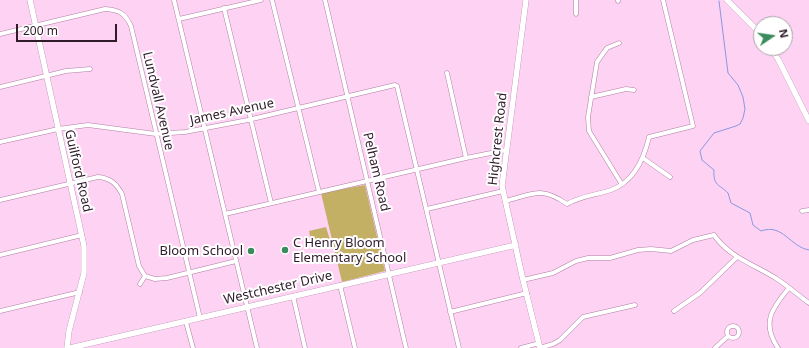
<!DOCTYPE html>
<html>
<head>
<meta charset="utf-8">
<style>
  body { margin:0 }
  #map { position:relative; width:809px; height:348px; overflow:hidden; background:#fdd2f2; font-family:"Noto Sans",sans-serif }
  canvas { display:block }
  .north { position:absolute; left:753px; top:16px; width:40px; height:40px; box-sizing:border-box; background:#fff; border:1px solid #aca4aa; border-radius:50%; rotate:77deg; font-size:11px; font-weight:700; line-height:16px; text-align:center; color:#2f1b2a }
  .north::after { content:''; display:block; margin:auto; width:14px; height:18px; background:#3a8b5d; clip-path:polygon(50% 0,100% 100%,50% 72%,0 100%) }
  .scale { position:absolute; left:16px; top:24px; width:101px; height:18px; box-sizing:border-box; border:2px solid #2f1b2a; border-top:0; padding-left:5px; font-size:12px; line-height:14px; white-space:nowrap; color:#2f1b2a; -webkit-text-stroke:3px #fff; paint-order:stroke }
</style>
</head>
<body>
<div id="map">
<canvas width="809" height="348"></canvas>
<div class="north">N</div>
<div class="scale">200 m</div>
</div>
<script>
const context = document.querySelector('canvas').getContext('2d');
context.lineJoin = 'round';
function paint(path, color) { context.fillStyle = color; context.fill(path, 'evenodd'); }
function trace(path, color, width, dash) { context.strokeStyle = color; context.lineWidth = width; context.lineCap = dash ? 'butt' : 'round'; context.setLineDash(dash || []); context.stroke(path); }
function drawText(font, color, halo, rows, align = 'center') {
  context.font = font + ' "Noto Sans",sans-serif'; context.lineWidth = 4; context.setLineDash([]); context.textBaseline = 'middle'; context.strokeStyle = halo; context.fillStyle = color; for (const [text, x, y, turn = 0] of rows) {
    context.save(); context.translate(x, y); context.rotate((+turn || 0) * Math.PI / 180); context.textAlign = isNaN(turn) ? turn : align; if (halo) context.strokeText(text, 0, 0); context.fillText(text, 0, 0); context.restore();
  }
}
const green = new Path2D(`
  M365,185L385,271L342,282L321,193Z
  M326,227L330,240L312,245L309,231Z`);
const stream = new Path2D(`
  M719,1L728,73L738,85L743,97L745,109L743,118L740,124L736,126L714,133L700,151L702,160L714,170C713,186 719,184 728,193L731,203L750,213L753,225L761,231C783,223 790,247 809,250`);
const street = new Path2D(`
  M174,0L257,348
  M272,0L319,192
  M325,0L406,348
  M576,0V14
  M618,0V1
  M224,8L271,203
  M179,19L261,0
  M0,34L105,9C119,10 125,13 131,26L200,318
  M619,43L607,48L597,62L588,117L589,131L621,183
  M447,73L466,158
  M0,87L66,71L90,69
  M591,97L626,89L634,90
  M0,142L58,129L88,125L156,134L185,132L248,120L395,85L397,86L459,348
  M643,158L670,177
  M0,200L98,177C110,178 116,183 122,194L139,266L145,276L155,279L167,278L236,261
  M505,201C534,194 541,186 567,204C581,196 596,195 611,190C633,182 644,159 649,137L693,126L663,0
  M427,209L503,191
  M802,211L809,210
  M225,214L466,158L506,150
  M0,255L82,235
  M523,280L553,273L576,261L588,258H610L638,250L651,249L671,251L693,240L714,235C729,257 755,265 777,279C788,286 798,295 809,303
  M140,284L145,276
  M340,285L355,348
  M293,296L305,348
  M0,311L80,292
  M674,311L700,293L737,257
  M450,312L527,293
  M186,322L193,348
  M727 332a6 6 0 1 1 12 0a6 6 0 1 1-12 0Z
  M521,348L536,344L543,347L553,344L560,340L583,317L635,305
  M715,348L728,336
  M778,348C761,323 772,308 789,288`);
const secondary = new Path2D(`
  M30,0L84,246V273L69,331L67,348
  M526,0L502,186L523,280L540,348
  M727,0L761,34
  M770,48L778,59L809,121
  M70,348L516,245`);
const markers = [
  [285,250,4,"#3a8b5d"],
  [251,251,4,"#3a8b5d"]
];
const streetNames = [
  ["Lundvall Avenue",158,101,77],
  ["James Avenue",232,112,-12],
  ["Highcrest Road",498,139,-84],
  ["Guilford Road",78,171,77],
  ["Pelham Road",376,172,77],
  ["Westchester Drive",278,288,-13]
];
const poiNames = [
  ["C Henry Bloom",293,243],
  ["Elementary School",293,258],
  ["Bloom School",243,251,"right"]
];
paint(green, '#c4b064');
trace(stream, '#8a97df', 1);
trace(street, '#af7ea3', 5);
trace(secondary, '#af7ea3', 6);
trace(street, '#fff', 4);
trace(secondary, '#fff', 5.5);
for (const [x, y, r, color] of markers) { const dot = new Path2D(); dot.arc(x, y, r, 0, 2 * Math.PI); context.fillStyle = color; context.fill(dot); trace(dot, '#fff', 1.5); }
drawText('13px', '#2f1b2a', '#fff', streetNames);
drawText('13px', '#2f1b2a', '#fff', poiNames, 'left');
</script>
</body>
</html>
